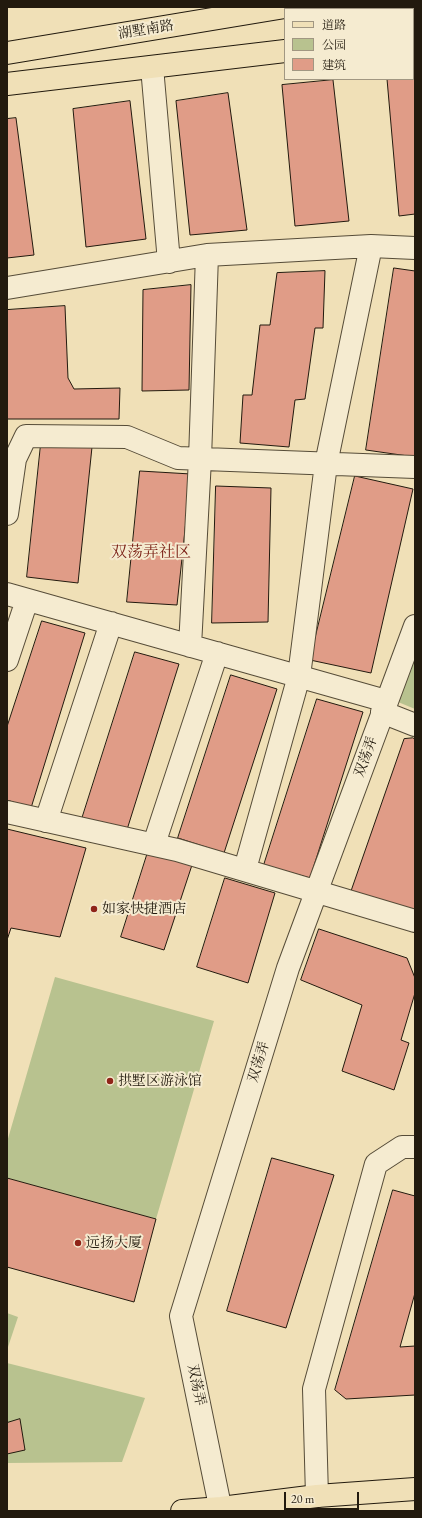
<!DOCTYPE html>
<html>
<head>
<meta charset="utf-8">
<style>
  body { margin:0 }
  #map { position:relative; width:422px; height:1518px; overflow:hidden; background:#f0e0b7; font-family:"EB Garamond","Noto Serif SC",serif }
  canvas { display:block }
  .frame { position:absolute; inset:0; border:8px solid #221a0e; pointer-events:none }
  .legend { position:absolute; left:284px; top:8px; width:130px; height:72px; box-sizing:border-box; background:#f5ebd0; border:1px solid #a19782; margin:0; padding:5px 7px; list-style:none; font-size:12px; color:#221a0e }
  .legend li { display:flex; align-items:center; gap:8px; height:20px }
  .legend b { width:20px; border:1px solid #a19782 }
  .scale { position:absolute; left:284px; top:1492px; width:75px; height:18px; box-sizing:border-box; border:2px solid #221a0e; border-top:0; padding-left:5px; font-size:12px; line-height:14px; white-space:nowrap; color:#221a0e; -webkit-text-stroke:3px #f5ebd0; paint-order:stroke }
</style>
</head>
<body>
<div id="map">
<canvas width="422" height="1518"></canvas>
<div class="frame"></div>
<ul class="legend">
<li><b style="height:5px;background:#f0e0b7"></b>道路</li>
<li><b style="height:11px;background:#b8c28f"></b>公园</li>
<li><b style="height:11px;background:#e09c87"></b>建筑</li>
</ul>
<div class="scale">20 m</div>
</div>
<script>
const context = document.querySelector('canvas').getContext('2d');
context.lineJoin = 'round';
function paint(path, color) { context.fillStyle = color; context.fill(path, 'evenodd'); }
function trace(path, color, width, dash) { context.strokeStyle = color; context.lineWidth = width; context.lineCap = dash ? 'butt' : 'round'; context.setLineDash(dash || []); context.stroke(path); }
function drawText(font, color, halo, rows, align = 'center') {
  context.font = font + ' "EB Garamond","Noto Serif SC",serif'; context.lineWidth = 4; context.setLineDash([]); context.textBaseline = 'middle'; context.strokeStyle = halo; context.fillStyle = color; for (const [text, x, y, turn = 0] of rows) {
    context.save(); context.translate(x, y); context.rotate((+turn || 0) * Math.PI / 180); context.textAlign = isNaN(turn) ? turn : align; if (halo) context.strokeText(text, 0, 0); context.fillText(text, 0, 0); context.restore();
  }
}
const green = new Path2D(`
  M415,636V709L386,697Z
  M55,977L214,1021L156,1219L7,1178V1142Z
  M7,1313L18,1317L7,1350Z
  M7,1363L145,1398L122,1462L7,1463Z`);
const building = new Path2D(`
  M415,67V214L399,216L387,79H413V68Z
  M333,80L349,221L295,226L282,85Z
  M228,93L247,230L190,235L176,101Z
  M130,101L146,239L86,247L73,109Z
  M16,118L34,255L7,258V119Z
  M394,268L415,271V457L366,450Z
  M325,271L323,328H315L305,399L295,400L289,447L240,443L243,395H252L260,325H270L277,273Z
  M191,285L189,390L142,391L143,290Z
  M65,306L68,378L74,389L120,388L119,419H7V310Z
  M41,444L92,447L78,583L27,577Z
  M140,471L191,474L177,605L127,602Z
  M355,476L413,489L371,673L310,660Z
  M216,486L271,488L268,622L212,623Z
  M42,621L85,633L31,808L7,800V727Z
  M135,652L179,664L125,836L81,822Z
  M231,675L277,689L224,853L178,838Z
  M317,699L363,712L310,878L264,865Z
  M413,738L415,739V908L414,911L351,891L404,739Z
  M7,829L86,848L60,937L11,928L7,940Z
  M148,852L192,865L164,950L121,937Z
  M225,878L275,893L248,983L197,967Z
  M319,929L407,958L415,978V993L401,1040L409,1043L394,1090L342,1071L362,1005L301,980Z
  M272,1158L334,1175L286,1328L227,1311Z
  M7,1178L156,1219L134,1302L7,1267Z
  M393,1190L415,1196V1293L400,1347L415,1346V1395L346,1399L335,1390Z
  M20,1419L25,1450L7,1454V1423Z`);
const minor = new Path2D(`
  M152,67L169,262
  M7,288L207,255L371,246L415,248
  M7,514L15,459L26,436L127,437L178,458L415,467
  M7,594L386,701
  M190,646L200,459L207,255
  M7,660L27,600
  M382,712L415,725
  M7,812L177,850L415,921
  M46,821L111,623
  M154,844L217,653
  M245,869L299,676L326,464L371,246
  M317,1496L314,1389L376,1164L402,1147H415
  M221,1511L181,1316L288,968L415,626`);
const major = new Path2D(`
  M413,35H415
  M7,53L285,7
  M7,84L285,51
  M182,1511L221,1508L317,1496L415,1489`);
const markers = [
  [94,909,4,"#8f2418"],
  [110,1081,4,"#8f2418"],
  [78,1243,4,"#8f2418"]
];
const streetNames = [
  ["湖墅南路",146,30,-9],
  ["双荡弄",366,757,-70],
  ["双荡弄",259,1062,-73],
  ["双荡弄",196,1385,78]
];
const poiNames = [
  ["如家快捷酒店",102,909],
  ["拱墅区游泳馆",118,1081],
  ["远扬大厦",86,1243]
];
const quarterNames = [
  ["双荡弄社区",151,553]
];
paint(green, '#b8c28f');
paint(building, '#e09c87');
trace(building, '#221a0e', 1);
trace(minor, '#564c38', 24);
trace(major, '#221a0e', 24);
trace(minor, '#f5ebd0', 22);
trace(major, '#f0e0b7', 22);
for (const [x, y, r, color] of markers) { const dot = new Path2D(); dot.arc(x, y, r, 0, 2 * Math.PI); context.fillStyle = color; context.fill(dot); trace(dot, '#f5ebd0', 1.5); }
drawText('14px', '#221a0e', '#f5ebd0', streetNames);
drawText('14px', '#221a0e', '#f5ebd0', poiNames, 'left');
drawText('16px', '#7a1f14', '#f5ebd0', quarterNames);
</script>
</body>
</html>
